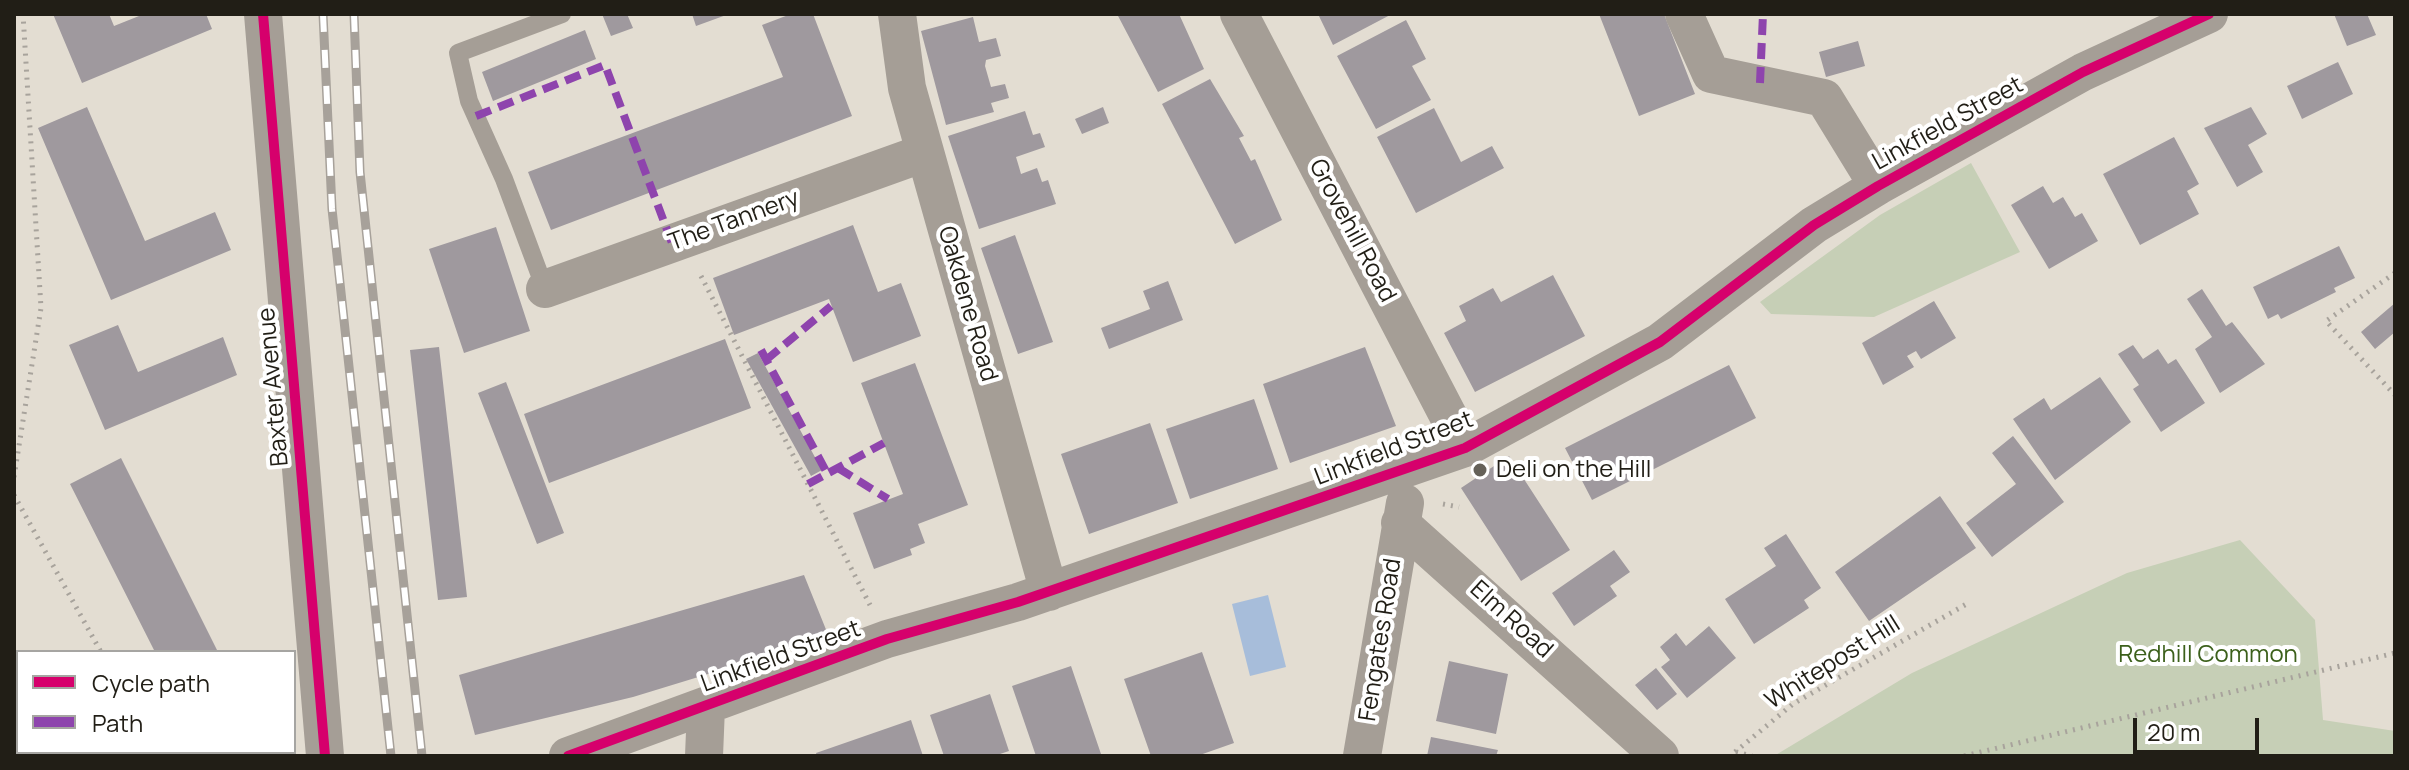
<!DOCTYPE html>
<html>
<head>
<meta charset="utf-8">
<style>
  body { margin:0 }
  #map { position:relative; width:2409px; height:770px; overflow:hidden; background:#e3ddd2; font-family:Manrope,sans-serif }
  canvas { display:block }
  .frame { position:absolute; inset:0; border:16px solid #211e16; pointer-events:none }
  .legend { position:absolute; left:16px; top:650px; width:280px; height:104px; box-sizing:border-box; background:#fff; border:2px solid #a6a5a2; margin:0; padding:10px 14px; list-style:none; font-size:24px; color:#211e16 }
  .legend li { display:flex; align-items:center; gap:16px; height:40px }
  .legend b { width:40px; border:2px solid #a6a5a2 }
  .scale { position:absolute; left:2133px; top:718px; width:126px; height:36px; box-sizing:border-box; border:4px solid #211e16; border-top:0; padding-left:10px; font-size:24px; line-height:28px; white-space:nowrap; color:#211e16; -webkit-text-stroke:6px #fff; paint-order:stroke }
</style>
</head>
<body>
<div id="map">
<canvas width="2409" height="770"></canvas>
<div class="frame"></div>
<ul class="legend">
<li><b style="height:10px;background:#d6006c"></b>Cycle path</li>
<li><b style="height:10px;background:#8e44ad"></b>Path</li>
</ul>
<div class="scale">20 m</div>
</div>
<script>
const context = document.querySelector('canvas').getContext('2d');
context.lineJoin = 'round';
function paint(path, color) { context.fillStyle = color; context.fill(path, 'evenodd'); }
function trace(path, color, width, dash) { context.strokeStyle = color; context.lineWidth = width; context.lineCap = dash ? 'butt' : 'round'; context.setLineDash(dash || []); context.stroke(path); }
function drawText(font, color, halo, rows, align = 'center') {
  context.font = font + ' Manrope,sans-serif'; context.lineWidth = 8; context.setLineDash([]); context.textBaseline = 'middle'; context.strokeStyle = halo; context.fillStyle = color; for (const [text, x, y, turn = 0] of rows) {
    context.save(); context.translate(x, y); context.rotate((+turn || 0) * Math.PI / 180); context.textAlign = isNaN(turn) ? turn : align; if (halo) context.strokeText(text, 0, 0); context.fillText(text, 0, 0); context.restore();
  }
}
const green = new Path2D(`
  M1971,163L2020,252L1874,317L1771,314L1760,302L1880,215Z
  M2240,540L2315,620L2323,720L2395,731V756H1774L1912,673L2127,573Z`);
const water = new Path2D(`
  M1268,595L1286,667L1250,676L1232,604Z`);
const building = new Path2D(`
  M53,14H109L114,26L144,14H206L212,29L82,83Z
  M602,14H627L633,28L611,36Z
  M692,14H729L696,26Z
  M791,14H813L852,116L551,230L528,172L783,77L762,25Z
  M1117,14H1179L1204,69L1158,92Z
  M1318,14H1392L1333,45Z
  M1599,14H1664L1695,94L1639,116Z
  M2334,14H2367L2376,35L2347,46Z
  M973,17L979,42L996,38L1001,56L986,60L985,66L991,87L1005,84L1009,98L991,103L994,112L946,125L921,31Z
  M1406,20L1426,59L1412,66L1431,100L1376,129L1337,56Z
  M585,30L596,59L493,101L482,72Z
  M1858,41L1865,66L1826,77L1819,52Z
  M2338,62L2353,94L2302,119L2287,86Z
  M1210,79L1244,136L1239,138L1251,161L1255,159L1282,220L1235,244L1162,104Z
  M87,107L145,241L215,212L231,250L111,300L38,128Z
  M1103,107L1109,123L1082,134L1075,119Z
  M2251,107L2267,134L2248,145L2263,172L2237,187L2204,128Z
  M1434,108L1461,162L1492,146L1504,168L1416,213L1377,137Z
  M1025,111L1033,135L1040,133L1045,147L1016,157L1019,167L1021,174L1037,168L1042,182L1048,180L1056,204L979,229L948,136Z
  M2174,137L2199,184L2187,191L2199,214L2140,245L2103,174Z
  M2043,186L2053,203L2063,197L2075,217L2082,213L2098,241L2049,269L2011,205Z
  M853,225L878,292L901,283L921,336L853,362L829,299L734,335L713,278Z
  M496,227L530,331L464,353L429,249Z
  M1015,235L1053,342L1018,354L981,248Z
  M2339,246L2355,278L2334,288L2336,292L2281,319L2278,314L2268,319L2253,287Z
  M1553,275L1585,336L1475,392L1444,333L1466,321L1459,306L1493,288L1501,302Z
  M1168,281L1183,320L1109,349L1101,328L1150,309L1143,291Z
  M2202,289L2226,326L2232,322L2265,364L2220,393L2195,349L2212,337L2187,299Z
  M1934,301L1956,338L1921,359L1916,351L1907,356L1914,367L1883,385L1862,343Z
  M2395,303V332L2375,349L2361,332Z
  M118,325L138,372L223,337L237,375L105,430L69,345Z
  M725,339L751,408L549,483L524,414Z
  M2133,345L2143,359L2158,349L2168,364L2176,359L2205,403L2161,432L2133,389L2139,385L2118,354Z
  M439,347L467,597L438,600L410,350Z
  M1365,347L1396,426L1290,463L1263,384Z
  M758,353L822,470L811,476L746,359Z
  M915,363L968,505L918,524L925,543L910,549L912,555L874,569L853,513L903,494L861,383Z
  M1729,365L1756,418L1592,500L1565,448Z
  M2100,377L2131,422L2055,480L2013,419L2044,398L2051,410Z
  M506,382L564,533L537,544L478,393Z
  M1254,399L1278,469L1190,499L1166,429Z
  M1150,423L1178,503L1089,534L1061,454Z
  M2013,436L2064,502L1992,557L1966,523L2016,484L1992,453Z
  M1509,456L1570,550L1521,581L1461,488Z
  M121,458L218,652H155L70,484Z
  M1940,496L1976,548L1869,621L1835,572Z
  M1786,534L1821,588L1804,600L1809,608L1754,644L1725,599L1776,566L1764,548Z
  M1614,550L1630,572L1610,586L1617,596L1574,626L1552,593Z
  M804,575L829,637L633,697L475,735L459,675Z
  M1709,626L1736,658L1687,698L1661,667L1670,660L1660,647L1676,633L1686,646Z
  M1202,652L1234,743L1197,756H1151L1124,679Z
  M1449,661L1508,674L1496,734L1436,721Z
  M1071,666L1101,754L1036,756L1012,686Z
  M1656,668L1677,694L1657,710L1635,685Z
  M990,694L1009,751L994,756H944L930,715Z
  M911,720L923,756H817L816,753Z
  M1431,737L1498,750L1496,756H1427Z
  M51,752H112L114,756H53Z
  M206,752H269L271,756H208Z`);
const path = new Path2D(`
  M2395,273L2326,321L2395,395
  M701,276L870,605
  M14,477L41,308L23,14
  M14,495L101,652
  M1443,504L1459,507
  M152,752L154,756
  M1735,752L1793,704L1970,602
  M1736,752L1752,756
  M1964,756L2395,653`);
const service = new Path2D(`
  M545,289L504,179L469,101L458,53L562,14`);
const minor = new Path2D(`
  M263,14L325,756
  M897,14L907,88L1049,592
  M1239,14L1465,448
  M1684,14L1711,74L1824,98L1878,186
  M545,289L924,153
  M1400,523L1660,756
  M568,756L887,639L1018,602L1465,448L1660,342L1814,225L1878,186L2083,72L2209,14
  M704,756L706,707
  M1362,756L1405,503`);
const rail = new Path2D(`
  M323,14L332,209L391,756
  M354,14L360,172L422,756`);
const quiet = new Path2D(`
  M1760,83L1763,14
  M476,116L605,65L672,243
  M761,350L827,473
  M766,360L831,306
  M838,468L888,499
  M808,484L884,443`);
const cycleway = new Path2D(`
  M263,14L325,756
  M568,756L887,639L1018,602L1465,448L1660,342L1814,225L1878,186L2083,72L2209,14`);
const markers = [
  [1480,470,8,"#656158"]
];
const streetNames = [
  ["Linkfield Street",1948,124,-29],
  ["The Tannery",734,221,-20],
  ["Grovehill Road",1352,231,62],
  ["Oakdene Road",967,304,74],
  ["Baxter Avenue",274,387,-95],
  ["Linkfield Street",1394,449,-21],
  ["Elm Road",1511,620,42],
  ["Fengates Road",1381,640,-81],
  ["Linkfield Street",781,657,-20],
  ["Whitepost Hill",1833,663,-32]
];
const poiNames = [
  ["Deli on the Hill",1496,470]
];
const parkNames = [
  ["Redhill Common",2208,655]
];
paint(green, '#c6cfb6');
paint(water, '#a7bdda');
paint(building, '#9f999e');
trace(path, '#a8a39c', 5, [2, 6]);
trace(service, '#a59e96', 18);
trace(minor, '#a59e96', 38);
trace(rail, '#a7a19a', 9);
trace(rail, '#fff', 6, [18]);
trace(quiet, '#8e44ad', 8, [16, 8]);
trace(cycleway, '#d6006c', 10);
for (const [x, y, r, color] of markers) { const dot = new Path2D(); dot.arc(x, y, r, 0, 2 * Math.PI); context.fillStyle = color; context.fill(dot); trace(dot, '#fff', 3); }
drawText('24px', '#211e16', '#fff', streetNames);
drawText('24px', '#211e16', '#fff', poiNames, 'left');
drawText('24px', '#3c601b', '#fff', parkNames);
</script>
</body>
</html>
